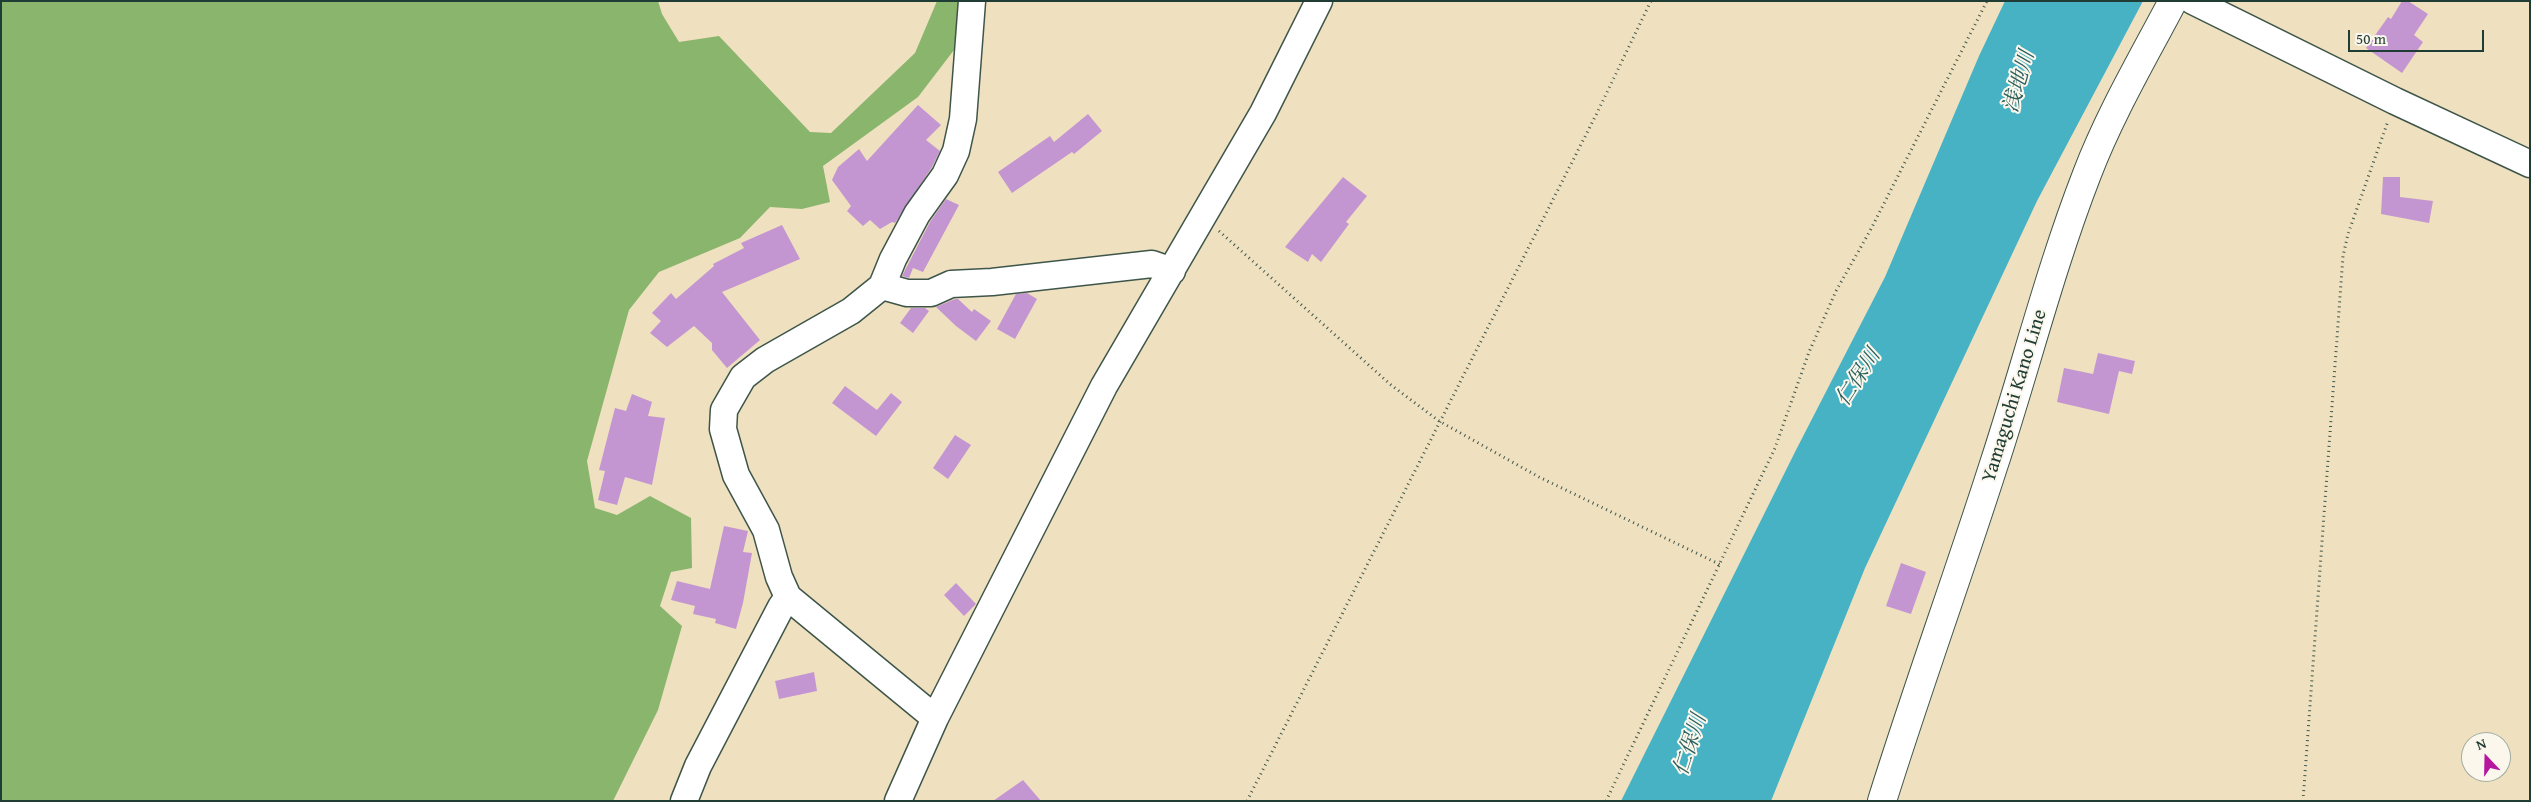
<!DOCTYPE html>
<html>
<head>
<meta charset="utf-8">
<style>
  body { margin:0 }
  #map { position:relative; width:2531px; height:802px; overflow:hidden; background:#efe0c0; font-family:"Gentium Book Plus",serif }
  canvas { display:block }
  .frame { position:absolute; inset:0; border:2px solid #1f3d34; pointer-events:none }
  .north { position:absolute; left:2461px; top:732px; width:50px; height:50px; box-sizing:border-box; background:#fbf7ec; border:1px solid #a3ada2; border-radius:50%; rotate:339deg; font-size:14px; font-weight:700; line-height:20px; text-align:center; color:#1f3d34 }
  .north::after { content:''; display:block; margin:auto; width:18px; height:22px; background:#b5179e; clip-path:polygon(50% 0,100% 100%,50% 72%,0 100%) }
  .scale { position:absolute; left:2348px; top:30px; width:136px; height:22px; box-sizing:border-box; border:2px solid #1f3d34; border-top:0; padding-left:6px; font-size:15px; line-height:18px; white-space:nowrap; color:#1f3d34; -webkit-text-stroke:4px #fbf7ec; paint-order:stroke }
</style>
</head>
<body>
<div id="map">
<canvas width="2531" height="802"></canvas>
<div class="frame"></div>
<div class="north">N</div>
<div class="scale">50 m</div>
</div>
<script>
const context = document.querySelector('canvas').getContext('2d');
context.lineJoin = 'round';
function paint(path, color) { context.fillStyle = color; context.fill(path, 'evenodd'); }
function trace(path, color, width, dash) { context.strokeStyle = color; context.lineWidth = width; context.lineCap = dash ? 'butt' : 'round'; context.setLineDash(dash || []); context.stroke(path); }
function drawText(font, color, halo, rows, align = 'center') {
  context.font = font + ' "Gentium Book Plus","Noto Serif JP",serif'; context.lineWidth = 4; context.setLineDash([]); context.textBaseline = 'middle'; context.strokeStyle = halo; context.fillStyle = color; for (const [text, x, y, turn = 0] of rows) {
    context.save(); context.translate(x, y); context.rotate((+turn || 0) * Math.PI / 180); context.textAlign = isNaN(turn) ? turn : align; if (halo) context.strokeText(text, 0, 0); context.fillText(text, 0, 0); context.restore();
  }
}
const forest = new Path2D(`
  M1,1H658L662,14L679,42L719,36L810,132L831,133L915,53L937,1H960L954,50L918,97L823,166L830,202L802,209L770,207L740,238L659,272L629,310L587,461L595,508L617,515L650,496L691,518L692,568L671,572L660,606L682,626L658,710L613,801H1Z`);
const water = new Path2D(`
  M2005,1H2143L2037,201L1865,568L1771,801H1621L1796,450L1885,277L1979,56Z`);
const building = new Path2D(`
  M2402,1H2408L2428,14L2414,35L2423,42L2402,73L2366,48L2388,17L2391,19Z
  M918,105L941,125L926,140L940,151L932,167L895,223L892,222L880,229L870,220L863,226L847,211L851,206L832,180L838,167L859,149L867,161Z
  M1088,114L1102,131L1074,154L1072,152L1012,193L998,172L1050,136L1054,142Z
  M1343,177L1367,196L1346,222L1349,224L1321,262L1312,254L1308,262L1285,247Z
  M2383,177H2400V197L2433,201L2429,223L2381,214Z
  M946,199L959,205L923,272L913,268L909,278L902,276L930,222Z
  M782,225L800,259L722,292L760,340L727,368L712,350V343L694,326L667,347L650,333L661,321L652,313L671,293L676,299L714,266L713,264L744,248L741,243Z
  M1027,293L1037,299L1015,339L997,329L1016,294Z
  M955,299H958L972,312L974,309L991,321L976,341L956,326L936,307Z
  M911,308H925L929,311L913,333L900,323Z
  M2098,353L2135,361L2132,374L2119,371L2109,414L2057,402L2064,368L2093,374Z
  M845,386L877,410L891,393L902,402L876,436L832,403Z
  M632,394L652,402L648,416L665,418L652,485L625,477L617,505L598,500L605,471L599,470L615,408L626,411Z
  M955,435L971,445L948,479L933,468Z
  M724,526L748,531L743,552L752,553L743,603L736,629L715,623L716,619L693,614L695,606L671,600L677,581L710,589Z
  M1901,563L1926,572L1911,614L1886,606Z
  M956,583L976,604L964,616L944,595Z
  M814,672L817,691L779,699L775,681Z
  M1023,780L1041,801H993Z`);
const path = new Path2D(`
  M1219,231L1391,385L1439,421L1539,477L1721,565
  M1247,801L1597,113L1651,1
  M1606,801L1775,448L1809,352L1836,291L1871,229L1987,1
  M2303,801L2343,256L2348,234L2388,121`);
const minor = new Path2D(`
  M2193,1L2395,101L2530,164
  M882,286L907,293H931L951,284L992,282L1152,264L1172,271
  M935,718L788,597L779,577L766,530L736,475L723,429L724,410L743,377L765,360L851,311L882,286L893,259L917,214L945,175L956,151L963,119L972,1
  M684,801L698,766L781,607L788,597
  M898,801L935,718L1104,386L1263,113L1319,1`);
const major = new Path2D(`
  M1882,801C1917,689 1957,579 1993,467C2025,370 2050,269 2087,174C2110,114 2143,58 2173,1`);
const streetNames = [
  ["Yamaguchi Kano Line",2015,396,-73]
];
const waterNames = [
  ["浅地川",2020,82,-74],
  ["仁保川",1859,378,-57],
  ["仁保川",1691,745,-72]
];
paint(forest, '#89b56c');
paint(water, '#46b2c4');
paint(building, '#c496d1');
trace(minor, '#3e5549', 29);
trace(major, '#3e5549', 30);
trace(path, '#3e5549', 3, [1, 4]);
trace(minor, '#fff', 26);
trace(major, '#fff', 28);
drawText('20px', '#1f3d34', '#fbf7ec', streetNames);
drawText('italic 21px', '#2b605f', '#fbf7ec', waterNames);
</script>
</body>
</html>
